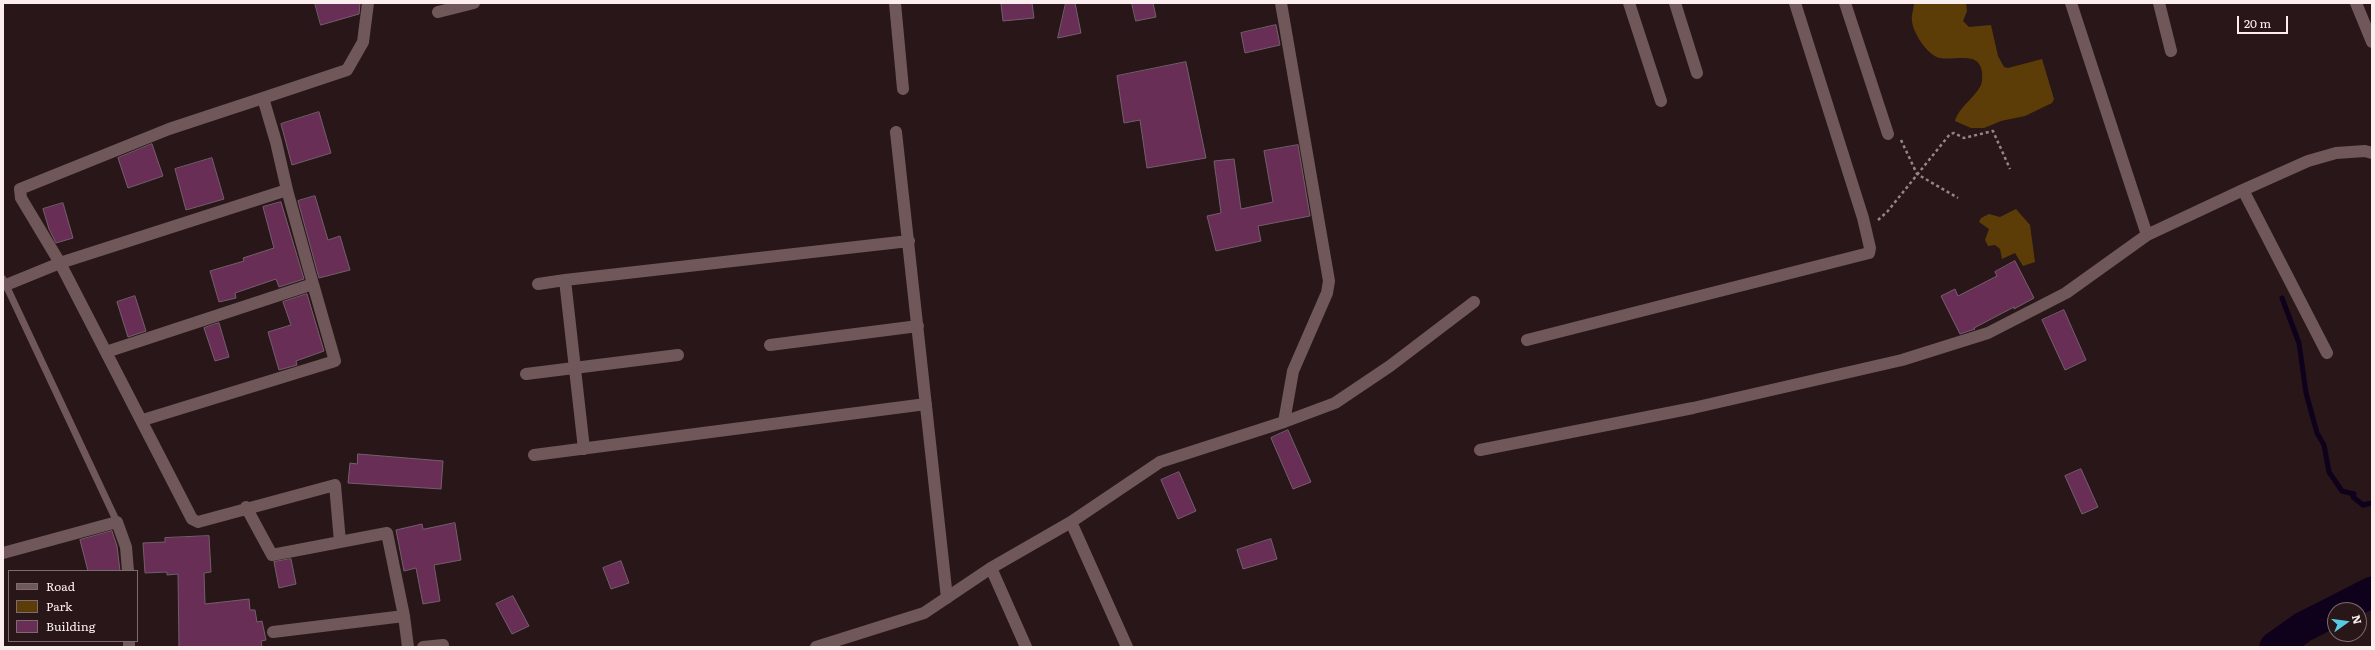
<!DOCTYPE html>
<html>
<head>
<meta charset="utf-8">
<style>
  body { margin:0 }
  #map { position:relative; width:2375px; height:650px; overflow:hidden; background:#291618; font-family:Literata,serif }
  canvas { display:block }
  .frame { position:absolute; inset:0; border:4px solid #fceeef; pointer-events:none }
  .legend { position:absolute; left:8px; top:570px; width:130px; height:72px; box-sizing:border-box; background:#291618; border:1px solid #7d6c6e; margin:0; padding:5px 7px; list-style:none; font-size:12px; color:#fceeef }
  .legend li { display:flex; align-items:center; gap:8px; height:20px }
  .legend b { width:20px; border:1px solid #7d6c6e }
  .north { position:absolute; left:2327px; top:602px; width:40px; height:40px; box-sizing:border-box; background:#291618; border:1px solid #7d6c6e; border-radius:50%; rotate:76deg; font-size:11px; font-weight:700; line-height:16px; text-align:center; color:#fceeef }
  .north::after { content:''; display:block; margin:auto; width:14px; height:18px; background:#58c9e3; clip-path:polygon(50% 0,100% 100%,50% 72%,0 100%) }
  .scale { position:absolute; left:2237px; top:16px; width:51px; height:18px; box-sizing:border-box; border:2px solid #fceeef; border-top:0; padding-left:5px; font-size:12px; line-height:14px; white-space:nowrap; color:#fceeef; -webkit-text-stroke:3px #291618; paint-order:stroke }
</style>
</head>
<body>
<div id="map">
<canvas width="2375" height="650"></canvas>
<div class="frame"></div>
<ul class="legend">
<li><b style="height:5px;background:#70575a"></b>Road</li>
<li><b style="height:11px;background:#5c3d08"></b>Park</li>
<li><b style="height:11px;background:#682e56"></b>Building</li>
</ul>
<div class="north">N</div>
<div class="scale">20 m</div>
</div>
<script>
const context = document.querySelector('canvas').getContext('2d');
context.lineJoin = 'round';
function paint(path, color) { context.fillStyle = color; context.fill(path, 'evenodd'); }
function trace(path, color, width, dash) { context.strokeStyle = color; context.lineWidth = width; context.lineCap = dash ? 'butt' : 'round'; context.setLineDash(dash || []); context.stroke(path); }
const green = new Path2D(`
  M1914,3H1966L1967,11L1963,21L1969,27L1991,25L1998,56L2004,67L2008,68L2042,59L2054,99L2052,103L2025,116L2001,121L1984,128H1971L1955,121C1959,106 1981,93 1982,81C1985,48 1958,61 1940,58C1928,56 1913,33 1912,21C1911,16 1914,8 1914,3Z
  M2016,209L2030,225L2035,262L2023,266L2015,253L2002,259L2000,249L1995,245L1988,246L1985,240L1989,229L1979,222L1981,218L1989,214L2000,217Z`);
const stream = new Path2D(`
  M2282,298L2299,343L2306,393L2317,433L2324,445L2329,472L2342,491L2354,494L2353,497L2363,505L2372,503`);
const river = new Path2D(`
  M2337,610L2372,592
  M2275,647L2303,627L2335,611`);
const building = new Path2D(`
  M315,3H360L359,14L321,25Z
  M1032,3L1034,18L1003,21L1001,4Z
  M1066,3H1075L1081,33L1058,38Z
  M1132,3H1153L1156,17L1136,21Z
  M1276,25L1280,45L1245,53L1241,33Z
  M1186,62L1206,158L1147,168L1140,120L1124,123L1117,76Z
  M319,112L331,153L292,165L281,124Z
  M152,144L163,176L128,188L118,158Z
  M1298,145L1310,216L1258,226L1261,241L1216,251L1207,216L1221,213L1214,161L1234,159L1241,209L1273,202L1264,151Z
  M212,158L224,199L186,210L175,169Z
  M315,196L328,240L340,236L350,270L319,278L298,201Z
  M281,202L304,279L279,287L276,279L235,293L236,298L219,302L210,271L244,261L243,258L274,248L263,207Z
  M63,203L73,238L56,243L49,229L43,209Z
  M2015,261L2034,298L2014,309V307L1974,328L1975,329L1960,334L1941,296L1955,289L1958,296L1997,276L1995,272Z
  M307,294L324,351L296,361L297,365L279,370L268,332L291,325L283,302Z
  M135,296L146,331L128,337L117,302Z
  M2064,310L2086,360L2065,370L2042,320Z
  M219,323L229,357L215,361L204,328Z
  M1288,430L1311,482L1293,489L1271,438Z
  M358,454L443,461L441,489L348,483L350,463L357,464Z
  M2081,469L2098,507L2082,514L2065,476Z
  M1179,472L1196,511L1178,519L1161,480Z
  M455,523L461,560L434,565L440,601L423,604L416,568L404,571L396,530L422,524L423,529Z
  M112,531L117,546L120,571H88L80,540Z
  M209,536L211,572L204,573L205,604L249,599L250,610H255L257,622L262,621L266,640L261,641L262,647H179L178,574L167,575V572L145,573L143,543L165,542V538Z
  M1271,539L1277,559L1243,569L1237,550Z
  M291,559L296,584L279,588L274,562Z
  M621,561L629,583L611,589L603,568Z
  M513,596L529,626L512,634L496,604Z`);
const path = new Path2D(`
  M1901,140L1917,174L1958,198
  M1878,220L1887,212L1950,134L1954,133L1964,138L1993,131L2010,169`);
const service = new Path2D(`
  M3,279L117,522`);
const minor = new Path2D(`
  M895,3L903,89
  M1281,3L1329,281L1327,293L1293,371L1284,422
  M1629,3L1661,101
  M1675,3L1697,73
  M1845,3L1888,134
  M2071,3L2147,235
  M2159,3L2171,51
  M2356,3L2372,42
  M438,12L474,3
  M896,132L947,598
  M287,190L313,284
  M2243,190L2327,353
  M565,280L909,241
  M538,284L565,280L584,449
  M6,285L60,263L21,198L20,189L169,129L263,98
  M1527,340L1869,253L1870,248L1863,218L1795,3
  M770,345L918,326
  M106,352L313,284L335,361L143,420
  M526,374L678,355
  M1480,450L1693,408L1902,360L1988,333L2066,293L2147,235L2243,190L2308,161L2336,153L2365,151L2372,153
  M534,455L926,404
  M246,507L272,555L387,533L404,616L273,632
  M1071,522L1127,647
  M340,542L335,485L198,522L192,519L60,263L287,190L276,142L263,98L347,70L363,42L368,3
  M3,553L117,522L126,547L128,571
  M991,568L1026,647
  M404,616L408,647
  M129,647V641
  M423,647L443,645
  M816,647L924,613L991,568L1071,522L1160,462L1284,422L1335,403L1390,366L1474,302`);
paint(green, '#5c3d08');
trace(stream, '#0f001c', 5);
trace(river, '#0f001c', 31);
paint(building, '#682e56');
trace(building, '#735f6b', 1);
trace(path, '#968687', 2.5, [3, 3]);
trace(service, '#70575a', 7);
trace(minor, '#70575a', 12);
</script>
</body>
</html>
